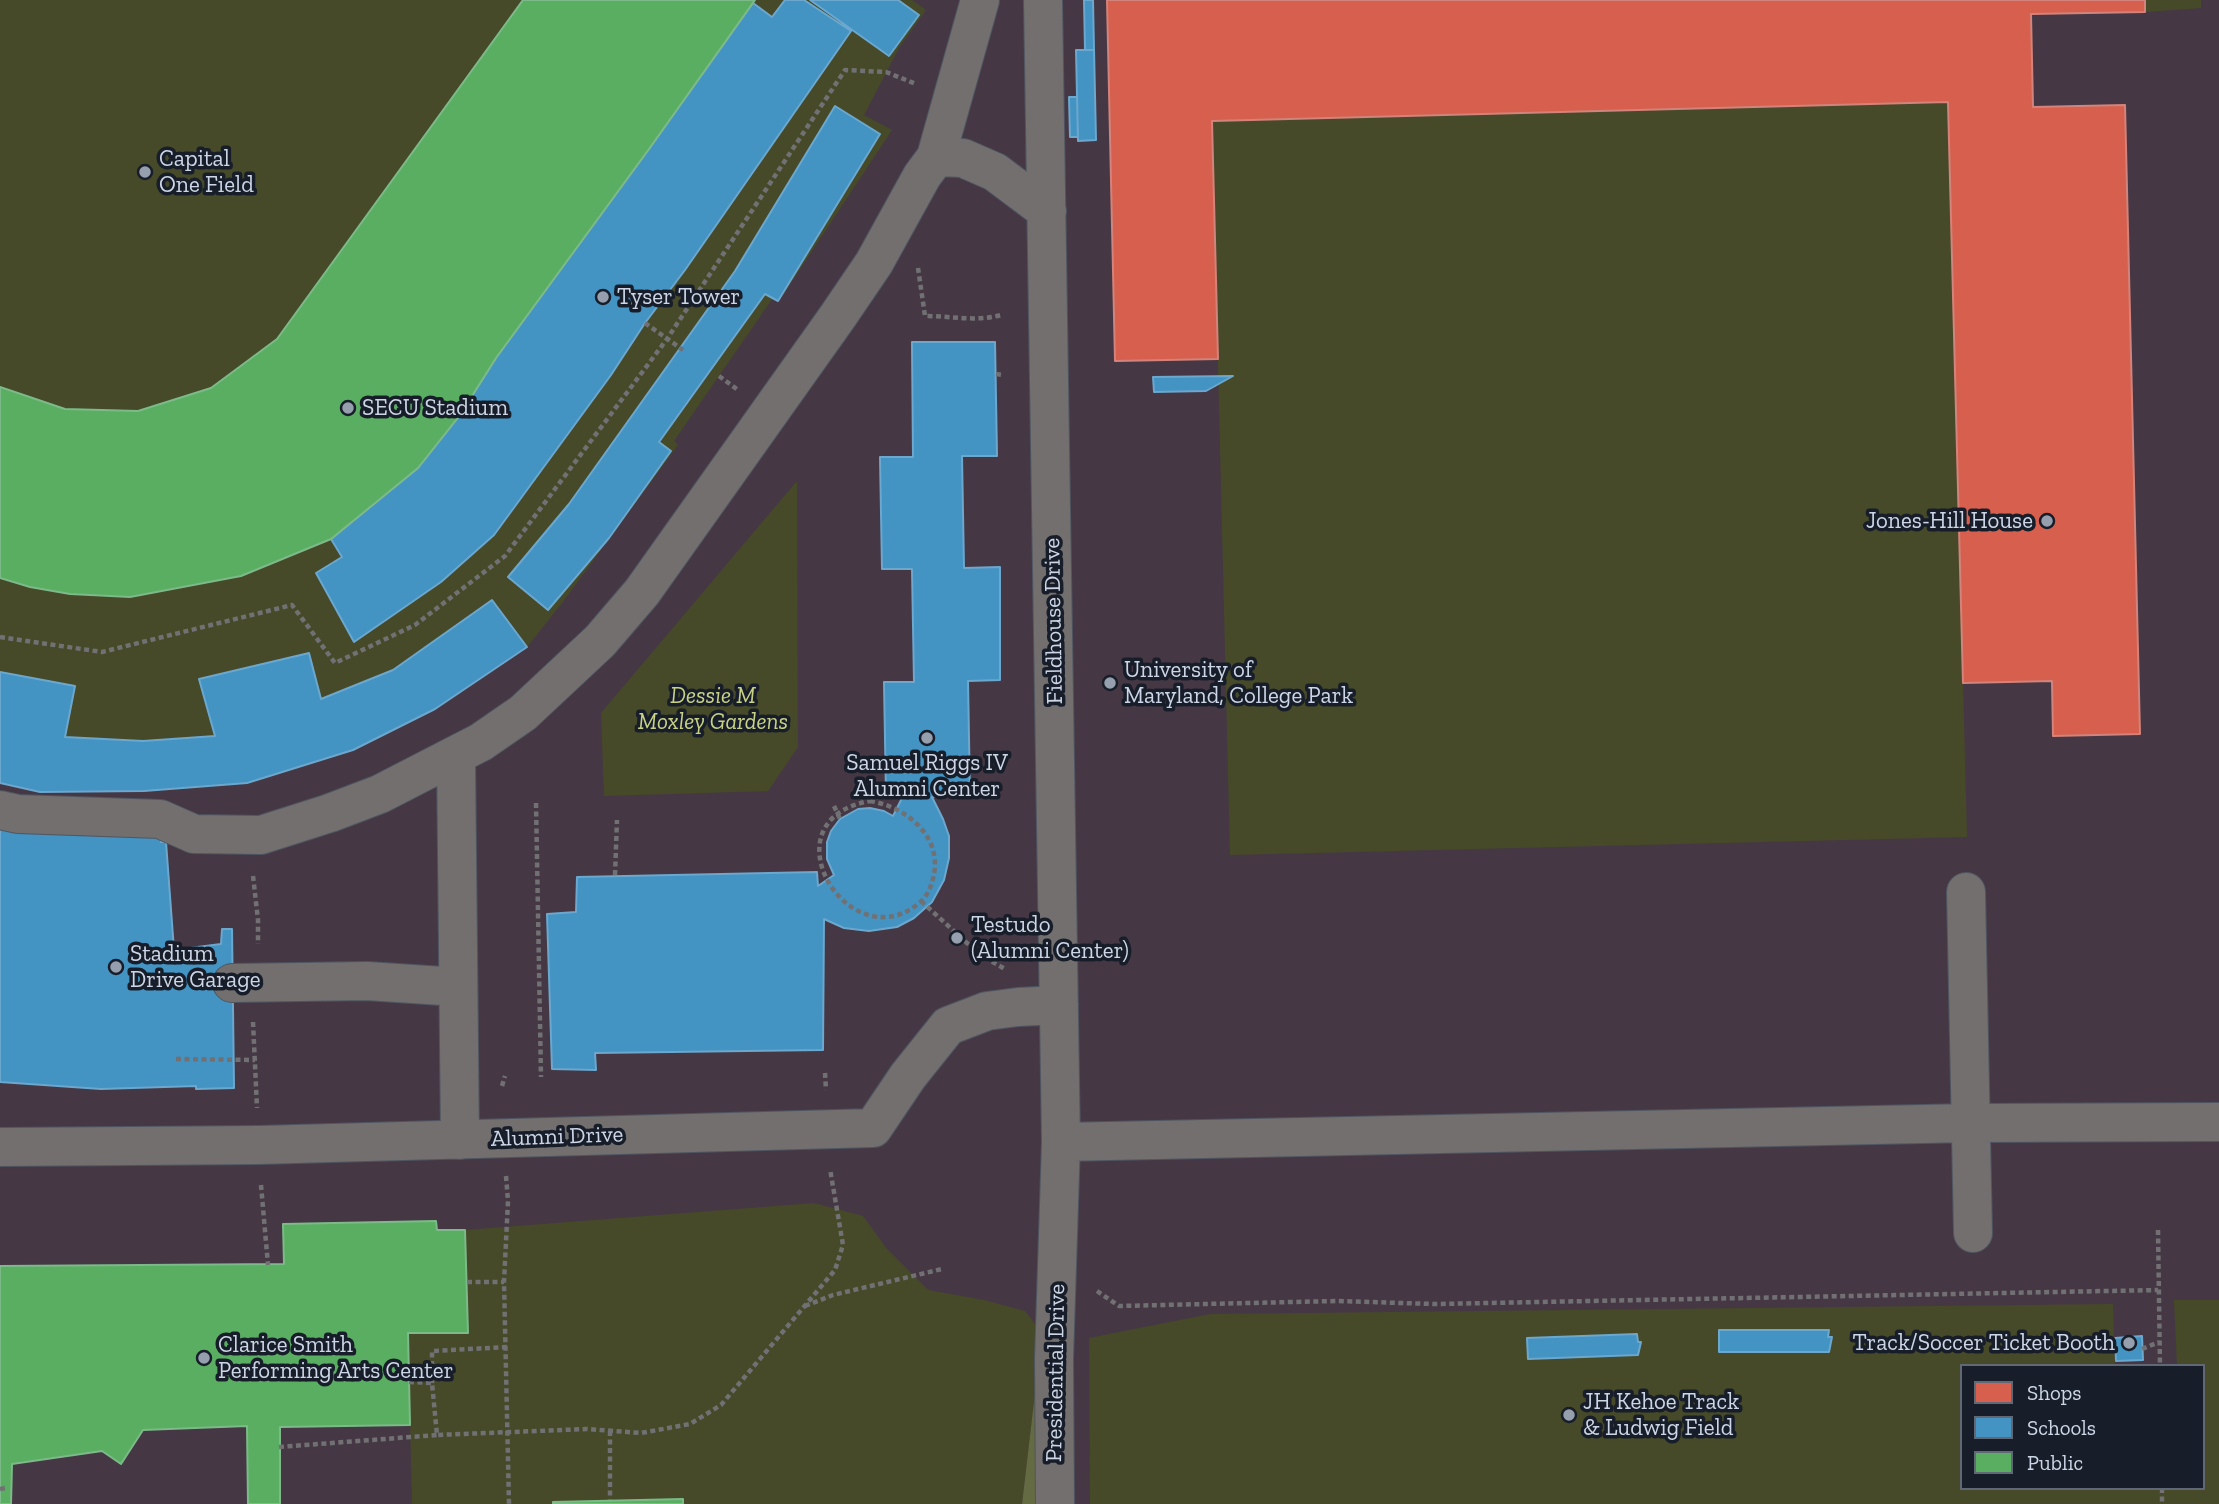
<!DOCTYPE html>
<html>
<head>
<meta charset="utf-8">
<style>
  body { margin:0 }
  #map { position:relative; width:2219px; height:1504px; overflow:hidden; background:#313946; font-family:"Zilla Slab",serif }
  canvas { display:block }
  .legend { position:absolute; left:1960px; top:1364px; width:245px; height:126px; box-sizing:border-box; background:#171d29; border:2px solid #606775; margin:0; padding:9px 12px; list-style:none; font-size:21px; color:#cdd6e6 }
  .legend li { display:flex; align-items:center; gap:14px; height:35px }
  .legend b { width:35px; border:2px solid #606775 }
</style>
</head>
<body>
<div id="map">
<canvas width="2219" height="1504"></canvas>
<ul class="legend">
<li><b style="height:19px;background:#d6604d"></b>Shops</li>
<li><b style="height:19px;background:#4393c3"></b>Schools</li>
<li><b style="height:19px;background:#5aae61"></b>Public</li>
</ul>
</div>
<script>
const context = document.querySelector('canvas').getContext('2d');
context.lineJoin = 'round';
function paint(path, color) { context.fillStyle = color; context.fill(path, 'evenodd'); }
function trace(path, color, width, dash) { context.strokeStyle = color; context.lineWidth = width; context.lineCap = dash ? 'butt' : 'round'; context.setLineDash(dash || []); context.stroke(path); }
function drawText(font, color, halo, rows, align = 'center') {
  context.font = font + ' "Zilla Slab",serif'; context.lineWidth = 7; context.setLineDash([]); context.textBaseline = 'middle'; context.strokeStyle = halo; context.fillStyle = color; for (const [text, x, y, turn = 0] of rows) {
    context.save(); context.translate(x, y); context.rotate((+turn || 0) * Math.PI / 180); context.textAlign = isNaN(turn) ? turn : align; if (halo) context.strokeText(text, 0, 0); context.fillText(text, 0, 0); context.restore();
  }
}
const education = new Path2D(`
  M0,0H2219V1504H0ZM1962,1366H2203V1488H1962Z`);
const green = new Path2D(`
  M0,0H912L926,10L899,48L864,115L892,130L783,295L777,292L674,441L678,445L562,603L527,647L435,709L353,750L247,783L144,791L40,792L0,783Z
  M2145,0H2201V8L2145,12Z
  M1948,102L1967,837L1230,855L1212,121Z
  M797,481L798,747L768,791L604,796L601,713Z
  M814,1203L863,1216L887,1249L928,1290L984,1300L1025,1311L1042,1333L1022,1504H683L682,1499L553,1502V1504H412L408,1333H468L465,1230Z
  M2174,1300H2219V1504H1090L1089,1338L1210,1314L2113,1304L2115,1366H1962V1488H2203V1366H2177Z`);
const forest = new Path2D(`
  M1042,1333L1045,1504H1022Z`);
const shops = new Path2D(`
  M1107,0H2145V12L2031,14L2033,107L2125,105L2140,734L2053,736L2052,681L1963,683L1948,102L1212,121L1218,359L1115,361Z`);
const schools = new Path2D(`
  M785,0H804L851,31L685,270L645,323L611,375L494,535L441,582L354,642L316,573L342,557L331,539L418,468L460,415L496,358L649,149L753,3L772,17Z
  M810,0H898L919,15L889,56Z
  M1084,0H1093L1094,50H1085Z
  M1076,50H1094L1096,140L1078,141Z
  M1069,97H1077L1078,137H1070Z
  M835,106L880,134L778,301L765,294L659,442L671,451L609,538L548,610L508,577L569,504L735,271Z
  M912,342H995L997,456H962L964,568L1000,567V680L968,681L970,795L932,797L943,819L949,836V858L944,880L932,902L914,918L897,927L869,931L844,928L824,919L823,1050L595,1053L596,1070L552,1069L547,914L576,912L577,877L817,872L818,886L834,875L827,859V842L831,831L840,819L858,809L870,808L884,811L893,816L903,796H886L884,682H914L912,569H882L880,457H913Z
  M1233,376L1206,391L1154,392L1153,377Z
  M492,600L527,647L435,709L353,750L247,783L144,791L40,792L0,783V672L75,686L65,737L143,741L215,736L199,679L309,653L321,699L393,670Z
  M0,826L161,838V842H166L174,950L221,944L222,929H232L234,1088L196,1089V1086L101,1089L0,1082Z
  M1719,1330H1829L1828,1337H1832L1829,1352H1719Z
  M1637,1334L1638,1342H1641L1638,1355L1528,1359L1527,1338Z
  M2142,1336L2143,1360L2116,1361L2115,1338Z`);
const public = new Path2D(`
  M523,0H755L649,149L496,358L460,415L418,468L331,539L241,576L130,597L70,594L30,587L0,578V387L65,409L138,411L211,388L277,339Z
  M436,1221L437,1230H465L468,1333H408L410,1425L280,1427V1504H248L247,1426L143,1430L121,1464L102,1451L12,1464L11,1504H0V1266L284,1264L283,1224Z
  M683,1499V1504H553V1502Z`);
const path = new Path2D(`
  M918,268L925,316C951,316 976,322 1001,315
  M645,323L683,350
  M996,374L1003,375
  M719,376L738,390
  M0,637L102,652L292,605L335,663L415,625L505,556L667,339L845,70L886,72L916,84
  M870,801C908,807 946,839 932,882C930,890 925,899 918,904C848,960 763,820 870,801Z
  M536,803L541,1077
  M834,806L840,819
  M615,875L617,820
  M253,876L258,920V944
  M921,901L979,954L1005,969
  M253,1022L257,1108
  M176,1059L255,1060
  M825,1073L826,1090
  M502,1086L505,1076
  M506,1176L508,1201L504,1282L509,1504
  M261,1185L268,1265
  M2158,1230L2160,1366
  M467,1282H504
  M1097,1291L1119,1306L1336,1301L1435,1304L2158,1290
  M805,1306L833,1295L942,1269
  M2142,1349L2159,1342
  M409,1382L432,1383L437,1435L587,1429L641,1433L690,1424L721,1405L835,1270L843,1245L830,1169
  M432,1383V1351L507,1347
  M610,1431V1500
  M279,1447L437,1435
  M2162,1488V1504
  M0,1489L5,1488`);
const minor = new Path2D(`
  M1043,0L1061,1142L1054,1359L1055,1504
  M936,157L963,158L995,172L1047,211
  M456,756L460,1140
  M0,810L18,814L160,819L194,834L261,835L330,813L380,794L481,742L523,713L600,641L642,592L838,316L874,263L922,176L936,157L980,0
  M1966,892L1973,1233
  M232,983L367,981L458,987
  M1061,1142L1970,1123L2219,1122
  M0,1147L259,1145L873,1128L908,1076L948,1026L987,1011L1018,1007L1059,1005`);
const markers = [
  [145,172,7,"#969fae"],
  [603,297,7,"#969fae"],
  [348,408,7,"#969fae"],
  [2047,521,7,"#969fae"],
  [1110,683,7,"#969fae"],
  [927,738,7,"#969fae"],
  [957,938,7,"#969fae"],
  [116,967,7,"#969fae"],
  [2129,1343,7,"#969fae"],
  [204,1358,7,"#969fae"],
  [1569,1415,7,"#969fae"]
];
const poiNames = [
  ["Capital",159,159],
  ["One Field",159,185],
  ["Tyser Tower",617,297],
  ["SECU Stadium",362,408],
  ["Jones-Hill House",2033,521,"right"],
  ["University of",1124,670],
  ["Maryland, College Park",1124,696],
  ["Samuel Riggs IV",927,763,"center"],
  ["Alumni Center",927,789,"center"],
  ["Testudo",971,925],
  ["(Alumni Center)",971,951],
  ["Stadium",130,954],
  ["Drive Garage",130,980],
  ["Track/Soccer Ticket Booth",2115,1343,"right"],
  ["Clarice Smith",218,1345],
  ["Performing Arts Center",218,1371],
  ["JH Kehoe Track",1583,1402],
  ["& Ludwig Field",1583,1428]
];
const streetNames = [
  ["Fieldhouse Drive",1054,621,-91],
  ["Alumni Drive",557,1137,-2],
  ["Presidential Drive",1056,1373,-89]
];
const parkNames = [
  ["Dessie M",713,696],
  ["Moxley Gardens",713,722]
];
paint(education, '#453844');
paint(green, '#464a29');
paint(forest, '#646a41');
paint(shops, '#d6604d');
trace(shops, '#d3837b', 2);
paint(schools, '#4393c3');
trace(schools, '#6ca7ce', 2);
paint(public, '#5aae61');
trace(public, '#7cba89', 2);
trace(minor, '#4f5661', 40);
trace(path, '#717174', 4.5, [5, 3.5]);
trace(minor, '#726f6e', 38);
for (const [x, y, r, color] of markers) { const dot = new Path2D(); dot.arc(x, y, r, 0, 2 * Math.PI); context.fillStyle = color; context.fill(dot); trace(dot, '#171d29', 2.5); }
drawText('23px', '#cdd6e6', '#171d29', poiNames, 'left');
drawText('23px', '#cdd6e6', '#171d29', streetNames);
drawText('italic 23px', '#c8d284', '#171d29', parkNames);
</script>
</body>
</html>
